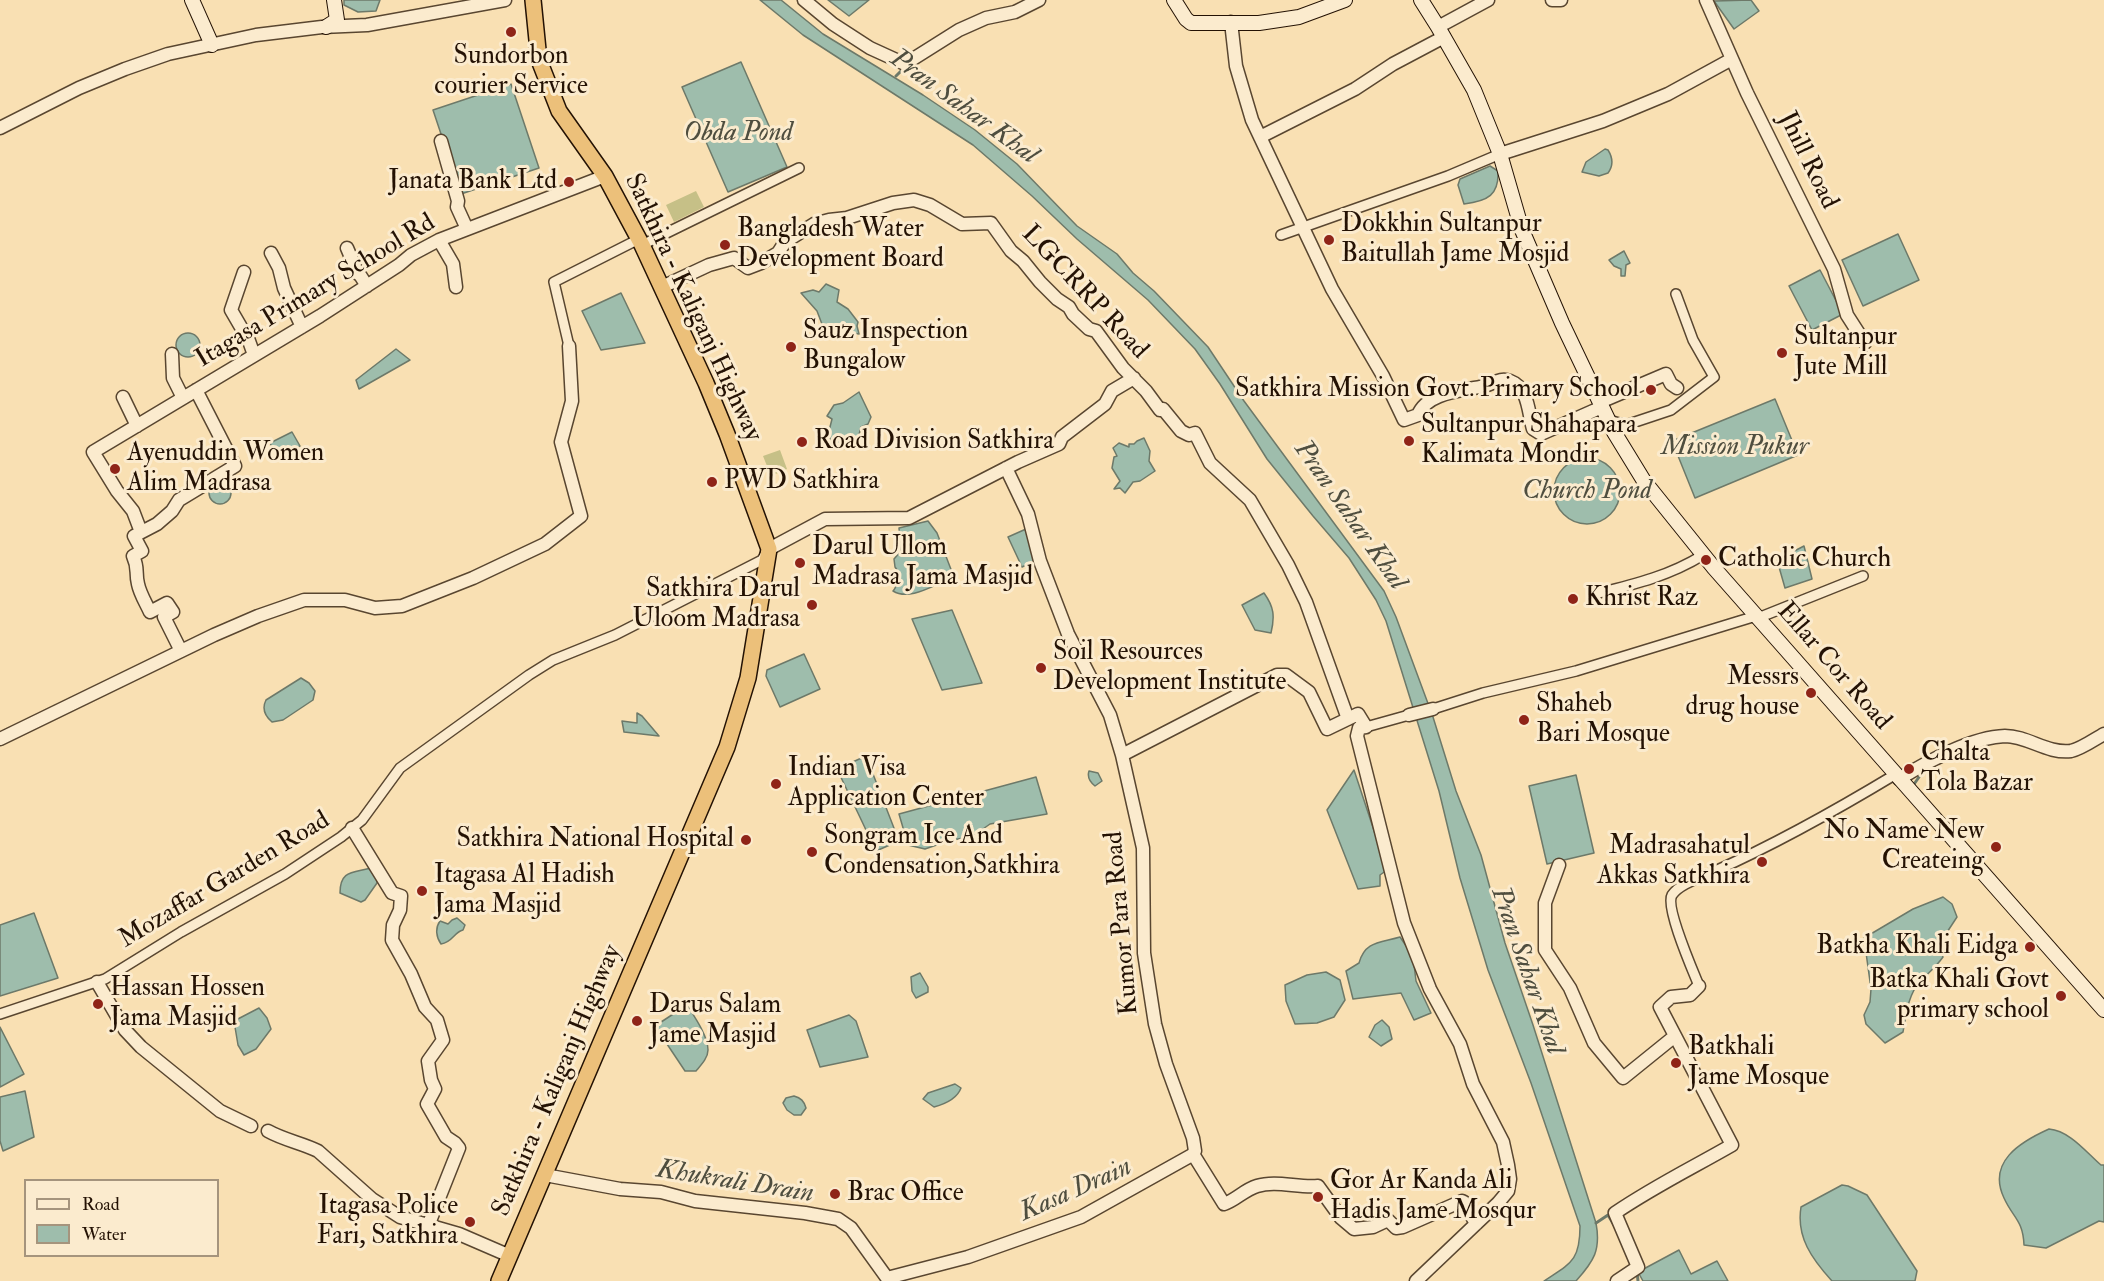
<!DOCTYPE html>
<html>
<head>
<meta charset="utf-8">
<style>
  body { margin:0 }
  #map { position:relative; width:2104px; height:1281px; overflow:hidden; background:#f9e0b3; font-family:"IM FELL Double Pica",serif }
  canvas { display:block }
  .legend { position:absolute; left:24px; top:1179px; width:195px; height:78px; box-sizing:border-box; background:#fbebce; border:2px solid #a5947d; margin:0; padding:8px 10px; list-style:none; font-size:18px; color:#241204 }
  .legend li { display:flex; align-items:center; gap:12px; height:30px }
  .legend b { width:30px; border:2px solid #a5947d }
</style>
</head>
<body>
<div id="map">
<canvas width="2104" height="1281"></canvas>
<ul class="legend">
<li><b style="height:8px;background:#fbebce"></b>Road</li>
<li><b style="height:16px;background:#9ebdac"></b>Water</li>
</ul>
</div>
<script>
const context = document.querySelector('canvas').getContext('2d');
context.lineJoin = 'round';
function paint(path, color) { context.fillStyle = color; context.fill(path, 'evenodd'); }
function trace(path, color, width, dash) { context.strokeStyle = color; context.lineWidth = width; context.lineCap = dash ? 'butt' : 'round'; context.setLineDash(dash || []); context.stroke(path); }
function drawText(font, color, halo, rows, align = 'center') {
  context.font = font + ' "IM FELL Double Pica",serif'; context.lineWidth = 6; context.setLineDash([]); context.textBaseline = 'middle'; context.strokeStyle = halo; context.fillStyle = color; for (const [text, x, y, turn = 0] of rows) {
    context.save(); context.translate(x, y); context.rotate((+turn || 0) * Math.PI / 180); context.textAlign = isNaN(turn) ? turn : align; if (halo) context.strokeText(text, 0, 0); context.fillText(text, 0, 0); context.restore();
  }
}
const green = new Path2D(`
  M696,191L704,207L674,222L666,205Z
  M780,450L787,469L771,476L763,456Z`);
const water = new Path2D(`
  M344,0H380L376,11L358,12L344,5Z
  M760,0H781L823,34L923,95L975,130L1017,164L1077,226L1117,254L1133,273L1154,291L1208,347L1244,401L1384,591L1396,617L1433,717L1456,791L1481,855L1505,943L1533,1025L1596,1223C1601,1250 1594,1261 1576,1281H1544C1571,1263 1580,1261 1580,1226L1531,1083L1488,970L1460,878L1439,791L1386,621L1376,600L1349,558L1313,516L1267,459L1220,384L1195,349L1148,300L1077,239L1032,196L973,145L803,35Z
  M828,0H869L849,16Z
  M1751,0L1759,11L1734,29L1714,1Z
  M741,62L787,167L728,192L682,87Z
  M511,84L539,168L461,194L433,110Z
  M1605,149L1608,150C1613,158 1614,165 1608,173L1599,176L1582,172L1586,162Z
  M1490,166L1498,171C1499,195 1488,201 1464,204L1458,185L1460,179Z
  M1898,234L1919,280L1863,306L1842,260Z
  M1624,251L1630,263L1626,265L1625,276H1621V269L1614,266L1609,260Z
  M1820,270L1843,314L1812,330L1789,286Z
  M826,284L839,290L837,302L848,309L858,322L857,326L859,334L848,332L838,340L830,329L825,332L817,311L801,293L813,290L819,292Z
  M621,293L645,343L601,350L582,311Z
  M176 345a12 12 0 1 1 24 0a12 12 0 1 1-24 0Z
  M396,349L410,360L359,389L356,380Z
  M859,392L871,417L868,424L861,427L856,446L846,449L835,446L828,435L832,419L827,416L834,405L843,403Z
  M1775,399L1798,455L1695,498L1672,441Z
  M292,432L300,446L277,457L270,443Z
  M1144,438L1150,451L1149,461L1155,471L1140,481L1133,482L1125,493L1120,488L1114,489L1120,481L1112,468L1114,457L1117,456L1113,448L1119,443L1129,447V444H1134L1137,441Z
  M1554 491a33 33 0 1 1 66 0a33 33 0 1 1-66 0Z
  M209 493a11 11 0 1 1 22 0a11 11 0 1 1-22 0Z
  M928,521L937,533L952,572L948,580C932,586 909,601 893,591C898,586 896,580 900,574L895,567L894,559L901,551L899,528Z
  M1026,529L1039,559L1022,567L1008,537Z
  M1804,546L1812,579L1785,588L1777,560Z
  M1264,593C1274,607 1275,616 1271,633L1255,630L1242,605Z
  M952,610L982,683L942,690L912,619Z
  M804,654L820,689L780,707L766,676L767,670Z
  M301,678L309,683L315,691L313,700L283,720L272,722C265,716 262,708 266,700Z
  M637,713L642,716L659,736L624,732L622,721L637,723Z
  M866,756L899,841L876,851L837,769Z
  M1354,770L1387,870L1380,875V886L1358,889L1327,810Z
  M1089,771L1098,773L1102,781L1095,786C1090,782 1087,777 1089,771Z
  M1576,775L1594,853L1547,864L1529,786Z
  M1036,777L1047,814L990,824L973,836L948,841L925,849L908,845L899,814Z
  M371,868L376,873L377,883L365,900L361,902L340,893C340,870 353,873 371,868Z
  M1943,897L1952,904L1957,917L1938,946L1943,957C1936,967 1928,973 1920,982C1908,994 1906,1016 1903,1032L1885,1043L1866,1024L1864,1015L1870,1002L1871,989L1864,938L1913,909Z
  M34,913L58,978L0,996V925Z
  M457,918L465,925L463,930C454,932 453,942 441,944C436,937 435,928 440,921L448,924L452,920Z
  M1400,937L1413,956L1416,981L1431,1013L1414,1020L1401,993L1353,999L1346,971L1359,963C1365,941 1380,943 1400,937Z
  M1326,972L1340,980L1345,1000L1334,1017L1317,1023L1295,1024L1286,1001L1285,985L1307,975Z
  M920,973L928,987V992L916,998L912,991L911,977Z
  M687,1005C694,1016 708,1036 708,1050C708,1058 701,1065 696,1071H685L655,1026Z
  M259,1008L267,1018L271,1029L256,1049L244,1055L238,1045L234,1021Z
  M849,1015L856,1021L868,1057L820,1067L807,1030Z
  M1382,1020L1389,1027L1392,1039L1381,1046L1369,1037L1375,1025Z
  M0,1027L24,1074L0,1087Z
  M955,1084L961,1088C957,1099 945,1104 934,1107L923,1099L928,1093Z
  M25,1091L34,1137L3,1151L0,1141V1097Z
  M794,1096C801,1098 804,1101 806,1108L801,1115H794L787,1110L783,1103L786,1098Z
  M2049,1129C2070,1131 2086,1152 2101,1165H2104V1222L2099,1221L2046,1248L2024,1245C2023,1220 2013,1218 2004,1198C1987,1162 2020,1142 2049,1129Z
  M1842,1185L1848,1186L1867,1195L1917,1271L1915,1281H1832C1812,1259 1796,1237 1801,1207Z
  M1679,1250L1691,1274L1717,1261L1728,1281H1643L1638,1272Z`);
const stream = new Path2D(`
  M896,76L905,67
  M1912,787L1924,770
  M1596,1223L1608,1215L1614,1225
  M1637,1271L1638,1281`);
const minor = new Path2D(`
  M1281,235L1448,176L1500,154
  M642,245L799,168
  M569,346L554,282L639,239
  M1609,420L1626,425L1671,410L1714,377L1693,340L1676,294
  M1599,593C1636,584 1671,575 1703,555
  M1758,618L1863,576
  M1433,709L1483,693L1576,671L1756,616
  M1366,727L1409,715
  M1699,986C1693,971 1665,907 1672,895C1680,883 1703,877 1715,871C1778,843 1838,809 1896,774
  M0,1014L105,979L181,932L285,874L341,837L362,820L400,768L529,675L553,660L615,635L762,560L766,553`);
const tertiary = new Path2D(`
  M804,0L833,24L870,48L905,64L959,30L986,18L1015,12L1039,0
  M1552,0H1561
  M1706,0L1747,93L1834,269L1847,315L1865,343
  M1231,22L1236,66L1252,120L1332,289L1383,376L1404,420L1418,415C1427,392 1463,391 1484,386C1493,384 1500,377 1510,381C1529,388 1528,412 1533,429L1541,434L1602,407
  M1438,27L1488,0
  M0,128L79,88L125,69L168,54L256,35L322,27L367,25L505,0
  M1260,137L1355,89L1393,64L1444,37
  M441,141L458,201L457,207L467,229
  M1500,154L1603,121L1668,94L1732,59
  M439,240L453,264L456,287
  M347,248L358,274L360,275L367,286
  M271,253L279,268L284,288L302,327
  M244,272L231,310L249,341L254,355
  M662,287L709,265L734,258L748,268L761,263L778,253L785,242L814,224L829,220L847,218L893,203L914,200L930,205L962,224L991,223L1011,251L1023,261L1040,282L1057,299L1069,307L1073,314L1089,329L1096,331L1123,368L1146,391L1160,410L1163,409L1181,431L1189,435L1195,433L1210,463L1250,500L1288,565L1306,602L1348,719
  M172,354L173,378L183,398
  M123,397L137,426
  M1600,402L1666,374L1671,384L1677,388
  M141,532L133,511L117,491L93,452L320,316L399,265L411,255L439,240L605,176
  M769,549L825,519L909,518L1018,462L1059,444L1062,437L1105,404L1112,391L1134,378
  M181,651L164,617L173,612L167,603L150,612C146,603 140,594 138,584C135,572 139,569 133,556L142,551L134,536L157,524L172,511L179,500L235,466L196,390
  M1409,715L1433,709
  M0,739L214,635L258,616L304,600H345L375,608L402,606L473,578L545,544L581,516L561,442L572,401L569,346
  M1122,755L1277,675H1286L1309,692L1327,729L1358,714L1366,727L1359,728L1357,736L1404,923L1430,989L1460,1044L1473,1084L1503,1142L1508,1165L1510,1179L1508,1191L1498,1203L1416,1281
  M1899,779C1927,762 1971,737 2005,736C2028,736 2047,754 2071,751C2081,749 2095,739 2104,734
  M352,828L392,893L401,896L400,910L393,925L392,940L411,974L425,1007L437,1020L443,1040L428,1061L431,1080L435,1089L427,1104L446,1137L455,1143L459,1148L428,1226
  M1559,865L1545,903V950L1570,988L1594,1043L1623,1078L1675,1036
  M97,982L125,1030L141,1047L220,1111L251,1126
  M268,1131C284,1140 302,1143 318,1151L372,1199L400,1217L459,1234L510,1256
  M1193,1154L1224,1204C1236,1200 1244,1190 1257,1186C1276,1180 1298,1188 1318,1186L1341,1218L1354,1229L1373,1227L1388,1220L1396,1228L1403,1227L1462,1201L1464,1202L1476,1224
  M545,1175L620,1189L661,1192L695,1201L805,1213L838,1219L851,1228L887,1278L968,1257L1081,1217L1192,1155L1195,1151L1193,1138L1166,1064L1155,1024L1144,953L1143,848L1122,755L1110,715L1068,634L1040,561L1028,514L1006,468
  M1617,1281L1638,1267L1615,1213C1653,1187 1692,1168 1732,1145L1660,1007L1671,997L1690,995L1699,986`);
const secondary = new Path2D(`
  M192,0L212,45
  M1174,0L1186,19L1191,23H1259L1299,17L1345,0
  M1421,0L1438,27L1474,90L1500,154L1522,230L1562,323L1614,432L1644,481L1714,568L2104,1010
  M326,27L337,20L334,0`);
const trunk = new Path2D(`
  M499,1281L727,747L748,678L769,549L727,434L706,383L642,245L605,176L559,111L539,60L533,0`);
const markers = [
  [511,32,6,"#8f2418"],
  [569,182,6,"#8f2418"],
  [1329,240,6,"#8f2418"],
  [725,245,6,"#8f2418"],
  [791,347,6,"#8f2418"],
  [1782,353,6,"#8f2418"],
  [1651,390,6,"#8f2418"],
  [1409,441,6,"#8f2418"],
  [802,442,6,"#8f2418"],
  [115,469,6,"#8f2418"],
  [712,482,6,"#8f2418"],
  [1706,560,6,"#8f2418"],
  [800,563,6,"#8f2418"],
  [1573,599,6,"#8f2418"],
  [812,605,6,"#8f2418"],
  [1041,668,6,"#8f2418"],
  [1811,693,6,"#8f2418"],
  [1524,720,6,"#8f2418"],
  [1909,769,6,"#8f2418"],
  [776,784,6,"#8f2418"],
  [746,840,6,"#8f2418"],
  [1996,847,6,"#8f2418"],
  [812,852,6,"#8f2418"],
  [1762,862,6,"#8f2418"],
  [422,891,6,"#8f2418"],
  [2030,947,6,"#8f2418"],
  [2061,996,6,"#8f2418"],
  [98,1004,6,"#8f2418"],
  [637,1021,6,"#8f2418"],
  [1676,1063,6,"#8f2418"],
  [835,1194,6,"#8f2418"],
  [1318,1197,6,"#8f2418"],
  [470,1222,6,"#8f2418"]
];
const poiNames = [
  ["Sundorbon",511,57,"center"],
  ["courier Service",511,87,"center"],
  ["Janata Bank Ltd",557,182,"right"],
  ["Dokkhin Sultanpur",1341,225],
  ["Baitullah Jame Mosjid",1341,255],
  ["Bangladesh Water",737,230],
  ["Development Board",737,260],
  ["Sauz Inspection",803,332],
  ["Bungalow",803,362],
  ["Sultanpur",1794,338],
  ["Jute Mill",1794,368],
  ["Satkhira Mission Govt. Primary School",1639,390,"right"],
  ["Sultanpur Shahapara",1421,426],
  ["Kalimata Mondir",1421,456],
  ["Road Division Satkhira",814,442],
  ["Ayenuddin Women",127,454],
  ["Alim Madrasa",127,484],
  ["PWD Satkhira",724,482],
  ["Darul Ullom",812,548],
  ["Madrasa Jama Masjid",812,578],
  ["Catholic Church",1718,560],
  ["Satkhira Darul",800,590,"right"],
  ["Uloom Madrasa",800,620,"right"],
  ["Khrist Raz",1585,599],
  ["Soil Resources",1053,653],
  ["Development Institute",1053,683],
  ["Messrs",1799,678,"right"],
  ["drug house",1799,708,"right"],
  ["Shaheb",1536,705],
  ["Bari Mosque",1536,735],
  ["Chalta",1921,754],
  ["Tola Bazar",1921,784],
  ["Indian Visa",788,769],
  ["Application Center",788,799],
  ["No Name New",1984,832,"right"],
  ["Createing",1984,862,"right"],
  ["Songram Ice And",824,837],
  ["Condensation,Satkhira",824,867],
  ["Satkhira National Hospital",734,840,"right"],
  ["Madrasahatul",1750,847,"right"],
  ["Akkas Satkhira",1750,877,"right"],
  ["Itagasa Al Hadish",434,876],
  ["Jama Masjid",434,906],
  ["Batkha Khali Eidga",2018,947,"right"],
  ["Batka Khali Govt",2049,981,"right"],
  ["primary school",2049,1011,"right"],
  ["Hassan Hossen",110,989],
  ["Jama Masjid",110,1019],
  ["Darus Salam",649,1006],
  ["Jame Masjid",649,1036],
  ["Batkhali",1688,1048],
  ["Jame Mosque",1688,1078],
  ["Gor Ar Kanda Ali",1330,1182],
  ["Hadis Jame Mosqur",1330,1212],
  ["Brac Office",847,1194],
  ["Itagasa Police",458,1207,"right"],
  ["Fari, Satkhira",458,1237,"right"]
];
const streetNames = [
  ["Jhill Road",1807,161,64],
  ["Itagasa Primary School Rd",316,292,-31],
  ["LGCRRP Road",1084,293,47],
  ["Satkhira - Kaliganj Highway",692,308,65],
  ["Ellar Cor Road",1833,667,49],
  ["Mozaffar Garden Road",225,881,-31],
  ["Kumor Para Road",1123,923,-95],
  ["Satkhira - Kaliganj Highway",558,1081,-67]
];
const waterNames = [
  ["Pran Sahar Khal",963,108,36],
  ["Obda Pond",738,134],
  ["Mission Pukur",1735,448],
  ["Church Pond",1587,492],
  ["Pran Sahar Khal",1349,516,55],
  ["Pran Sahar Khal",1526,971,71],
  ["Khukrali Drain",735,1183,9],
  ["Kasa Drain",1076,1191,-24]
];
paint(green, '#c6c087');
paint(water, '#9ebdac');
trace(water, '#6d7969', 1.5);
trace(stream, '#6d7969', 3);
trace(minor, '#594630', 12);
trace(tertiary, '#594630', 15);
trace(secondary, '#241204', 16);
trace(trunk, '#241204', 18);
trace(minor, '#fbebce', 9);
trace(tertiary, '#fbebce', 12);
trace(secondary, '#fbebce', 14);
trace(trunk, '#ecc07a', 15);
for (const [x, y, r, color] of markers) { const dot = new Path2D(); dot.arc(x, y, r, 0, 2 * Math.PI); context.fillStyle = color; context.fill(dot); trace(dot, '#fbebce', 2); }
drawText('26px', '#241204', '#fbebce', poiNames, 'left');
drawText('26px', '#241204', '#fbebce', streetNames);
drawText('italic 27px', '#4f4e3f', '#fbebce', waterNames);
</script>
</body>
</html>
